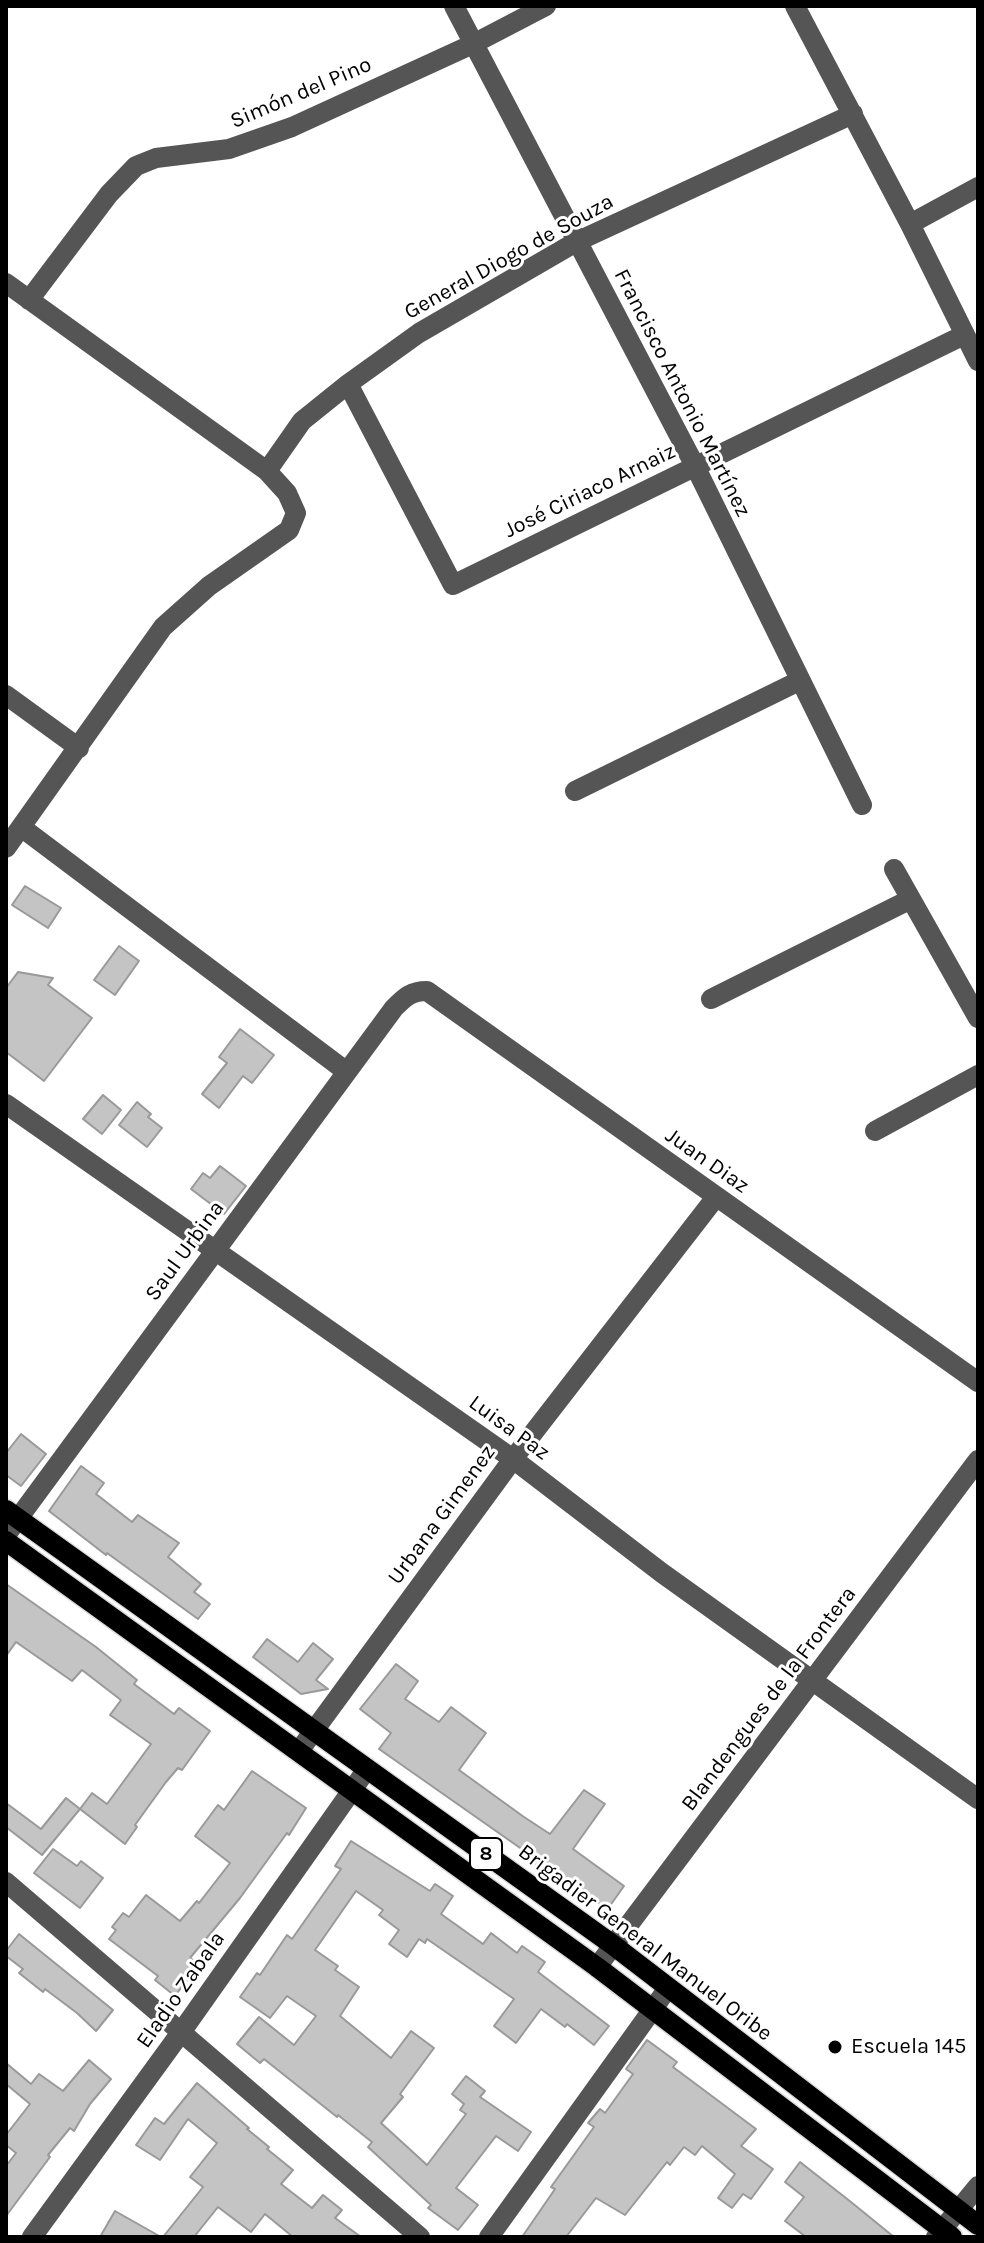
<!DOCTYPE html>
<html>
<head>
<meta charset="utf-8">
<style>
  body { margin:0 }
  #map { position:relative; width:984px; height:2243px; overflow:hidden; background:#fff; font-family:Karla,sans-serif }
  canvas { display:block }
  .frame { position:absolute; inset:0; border:8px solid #000; pointer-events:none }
</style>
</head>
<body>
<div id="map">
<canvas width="984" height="2243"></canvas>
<div class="frame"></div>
</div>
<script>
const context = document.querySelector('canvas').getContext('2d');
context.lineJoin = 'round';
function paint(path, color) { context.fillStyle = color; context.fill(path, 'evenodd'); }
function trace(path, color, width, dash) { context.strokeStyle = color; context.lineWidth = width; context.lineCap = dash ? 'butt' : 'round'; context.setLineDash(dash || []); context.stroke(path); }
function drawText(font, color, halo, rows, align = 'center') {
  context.font = font + ' Karla,sans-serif'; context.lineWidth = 6; context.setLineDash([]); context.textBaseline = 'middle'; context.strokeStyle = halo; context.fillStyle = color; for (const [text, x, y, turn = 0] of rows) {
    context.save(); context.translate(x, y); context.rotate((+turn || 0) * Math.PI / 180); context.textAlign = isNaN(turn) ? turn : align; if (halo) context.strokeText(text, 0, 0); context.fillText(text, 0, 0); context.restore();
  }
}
const building = new Path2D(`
  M25,886L61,908L48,928L12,905Z
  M119,946L139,961L115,995L94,980Z
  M18,972L53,978L48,985L92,1018L44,1081L6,1052V988Z
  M240,1029L274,1055L252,1083L243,1076L219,1108L202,1094L227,1063L219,1057Z
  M103,1095L121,1110L102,1134L83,1119Z
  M137,1102L151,1114L148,1117L162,1128L147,1147L119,1125Z
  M220,1166L246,1186L224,1214L191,1189L203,1173L210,1178Z
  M21,1434L46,1454L21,1486L6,1475V1453Z
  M81,1466L104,1483L96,1494L132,1522L138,1515L179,1543L168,1557L201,1584L194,1592L210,1604L198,1619L107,1553L106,1555L49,1511Z
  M6,1584L96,1647L137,1680L134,1684L174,1714L179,1708L210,1731L182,1770L178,1768L166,1782L135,1825L137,1827L125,1844L80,1809L92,1793L107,1804L151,1744L110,1715L121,1700L82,1670L72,1681L16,1642L6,1656Z
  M267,1639L298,1662L313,1643L333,1659L316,1680L328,1689L301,1694L253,1657Z
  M396,1664L418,1681L405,1699L439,1722L451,1707L486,1733L459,1770L524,1817L550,1834L584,1790L605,1804L573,1849L624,1886L607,1910L586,1894L582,1899L566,1888L567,1886L530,1860L533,1857L379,1749L391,1733L360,1709Z
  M252,1771L306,1808L289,1835L287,1833L240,1898L190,1958L199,1964L175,1996L155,1980L158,1976L109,1939L116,1930L112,1927L123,1913L129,1917L146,1895L180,1921L197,1901L199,1903L230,1863L195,1836L218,1805L224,1810Z
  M66,1798L80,1809L42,1855L6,1827V1803L41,1829Z
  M351,1841L430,1891L435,1884L453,1896L441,1914L483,1944L491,1933L517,1953L522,1946L545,1962L538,1972L609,2026L594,2045L567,2024L565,2027L541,2009L516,2043L494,2026L514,1999L427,1939L425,1943L419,1939L407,1957L389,1944L399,1930L379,1915L383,1910L356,1891L315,1950L338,1966L335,1970L359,1987L340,2016L391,2058L411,2031L434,2048L400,2094L403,2097L381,2123L427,2165L466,2114L460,2110L464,2104L452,2094L466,2076L485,2091L480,2097L531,2132L518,2151L496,2136L456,2188L478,2205L458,2230L428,2208L431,2205L368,2147L372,2142L338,2115L337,2117L264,2059L260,2063L237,2044L259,2017L294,2045L316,2016L287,1996L270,2018L240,1997L257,1973L260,1975L287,1935L292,1939L341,1869L335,1866Z
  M53,1849L77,1866L81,1861L103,1878L80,1908L34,1873Z
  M19,1934L113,2010L96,2031L77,2013L45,1989L43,1992L19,1973L23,1969L6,1956V1951Z
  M647,2040L677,2062L673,2067L756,2129L741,2146L773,2169L751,2199L743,2194L732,2208L718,2198L735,2174L702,2146L695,2155L684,2147L670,2165L667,2162L625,2215L596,2198L566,2237H522L555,2189L551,2187L594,2127L588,2123L600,2109L605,2113L633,2074L626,2069Z
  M89,2060L111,2079L90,2104L74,2131L70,2128L48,2155L50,2157L6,2216V2166L16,2153L6,2145V2135L30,2104L6,2084V2063L31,2084L39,2074L63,2091Z
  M197,2083L249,2128L247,2129L269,2147L267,2149L293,2170L281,2184L312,2208L323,2195L342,2210L335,2218L361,2237H293L265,2214L251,2232L218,2207L194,2237H163L203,2187L190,2177L217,2143L188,2119L160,2160L136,2145L155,2118L164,2124Z
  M800,2162L851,2202L894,2237H806L785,2221L804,2197L785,2182Z
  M115,2211L161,2237H100Z`);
const minor = new Path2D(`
  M454,6L695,466L862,805
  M795,6L910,224L978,361
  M910,224L978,187
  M6,283L267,471L287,493L296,513L289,530L209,586L163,627L6,848
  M29,300L109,194L136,166L156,158L229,149L292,127L473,44L546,6
  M348,384L453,585L964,335
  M267,471L302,421L348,384L419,333L576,242L853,114
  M6,695L79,748
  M575,791L799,681
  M21,827L347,1072
  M894,869L978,1018
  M711,999L911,899
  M6,1104L513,1459L662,1573L978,1799
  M875,1131L978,1075
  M6,1535L394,1008C405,997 411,991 427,991L978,1382
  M299,1751L513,1459L716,1197
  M6,1882L420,2237
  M597,1967L978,1460
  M32,2237L182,2031L367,1769
  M489,2237L668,1988
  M936,2237L978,2186`);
const major = new Path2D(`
  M6,1510L613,1945L978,2225
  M6,1541L597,1967L952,2237`);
const markers = [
  [835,2047,8,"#000"]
];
const shields = [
  [486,1854,32]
];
const shieldNames = [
  ["8",486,1854]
];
const streetNames = [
  ["Simón del Pino",301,93,-23],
  ["General Diogo de Souza",509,257,-29],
  ["Francisco Antonio Martínez",682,393,63],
  ["José Ciriaco Arnaiz",590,491,-26],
  ["Juan Diaz",707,1161,35],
  ["Saul Urbina",185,1251,-54],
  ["Luisa Paz",509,1428,36],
  ["Urbana Gimenez",442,1515,-54],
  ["Blandengues de la Frontera",769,1699,-53],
  ["Brigadier General Manuel Oribe",645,1943,37],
  ["Eladio Zabala",181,1990,-55]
];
const poiNames = [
  ["Escuela 145",851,2047]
];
paint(building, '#c4c4c4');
trace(building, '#999', 2);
trace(major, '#dbdbdb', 23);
trace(minor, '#555', 20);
trace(major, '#000', 20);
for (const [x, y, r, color] of markers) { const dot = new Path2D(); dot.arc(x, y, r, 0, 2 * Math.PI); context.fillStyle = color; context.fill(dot); trace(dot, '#fff', 3); }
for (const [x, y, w] of shields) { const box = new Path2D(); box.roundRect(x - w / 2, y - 16, w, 32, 6); context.fillStyle = '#fff'; context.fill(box); trace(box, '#000', 2); }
drawText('bold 20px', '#000', null, shieldNames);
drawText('22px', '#000', '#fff', streetNames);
drawText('22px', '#000', '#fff', poiNames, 'left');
</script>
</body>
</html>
